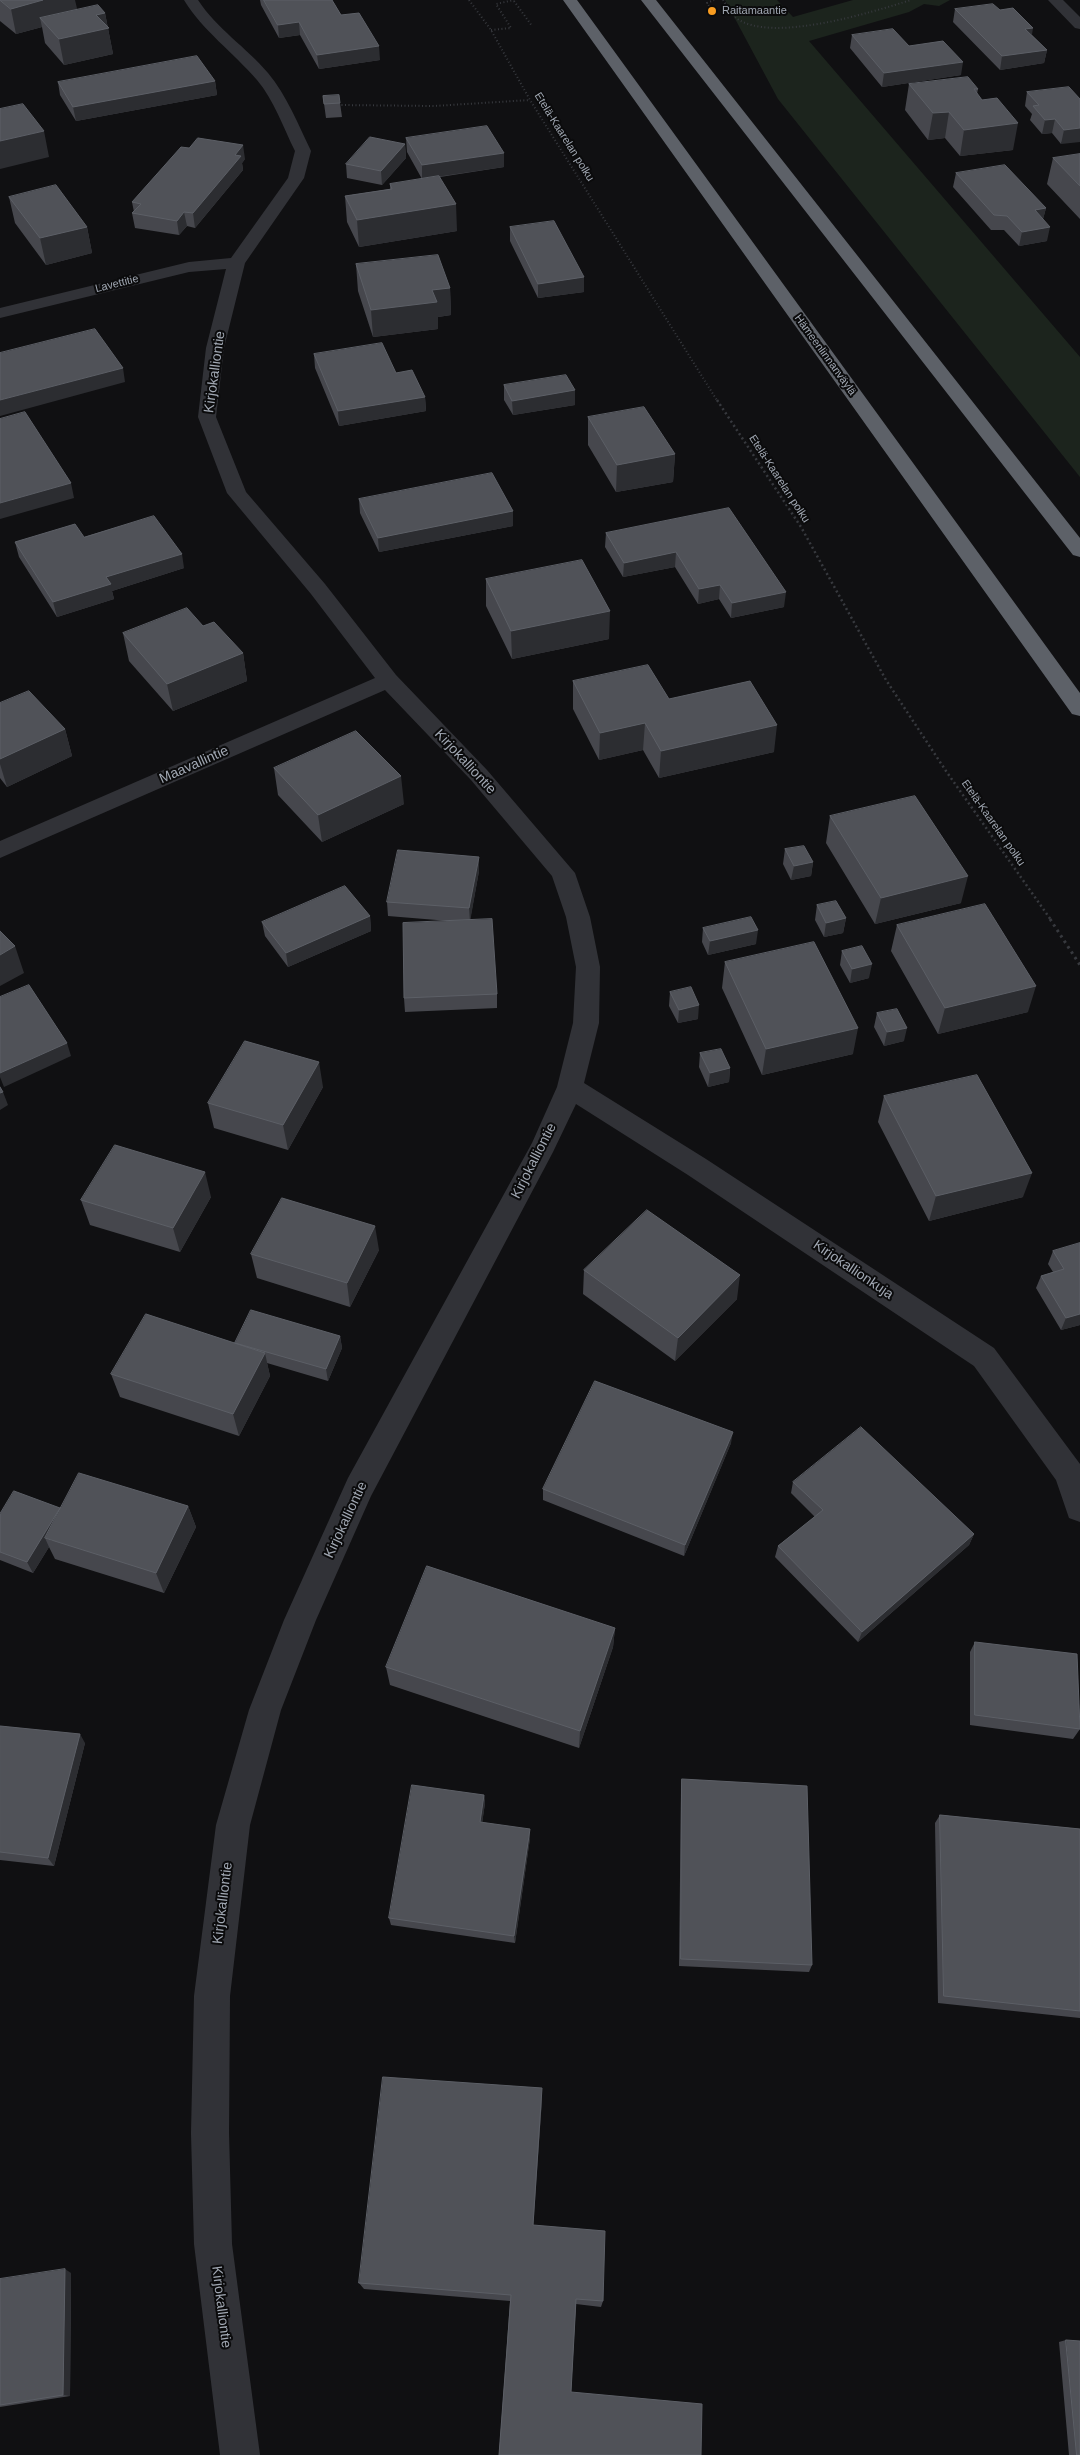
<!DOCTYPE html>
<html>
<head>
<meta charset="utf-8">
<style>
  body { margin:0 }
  canvas { display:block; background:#101012 }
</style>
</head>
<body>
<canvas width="1080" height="2455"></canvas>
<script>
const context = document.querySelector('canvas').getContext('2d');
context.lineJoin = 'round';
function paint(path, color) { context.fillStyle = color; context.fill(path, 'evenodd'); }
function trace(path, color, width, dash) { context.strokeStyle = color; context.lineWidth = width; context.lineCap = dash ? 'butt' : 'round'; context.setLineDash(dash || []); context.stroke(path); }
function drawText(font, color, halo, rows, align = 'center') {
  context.font = font + ' Arial,sans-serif'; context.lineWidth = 4; context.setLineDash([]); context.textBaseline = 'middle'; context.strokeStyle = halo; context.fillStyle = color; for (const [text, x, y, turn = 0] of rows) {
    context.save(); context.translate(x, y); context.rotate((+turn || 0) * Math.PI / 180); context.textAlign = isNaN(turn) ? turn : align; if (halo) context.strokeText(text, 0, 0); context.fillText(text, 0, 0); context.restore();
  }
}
const green = new Path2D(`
  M725,0H777L793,17L853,0H950L939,6L924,4L909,12L809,41L1080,357V477L778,99Z`);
const pathFar2 = new Path2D(`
  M469,0L491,30L530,100L718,402
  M723,0C727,6 731,14 736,18C771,44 872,12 911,0
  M514,1L532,26
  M709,6L707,3L714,0
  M491,30L511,28L496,4L514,0
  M338,105L434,106L530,100`);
const pathFar1 = new Path2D(`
  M717,400L801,527L886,680L946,771L1051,920`);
const path = new Path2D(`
  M1050,919L1080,965`);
const minor = new Path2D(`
  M184,0H198C217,29 246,47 268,73C287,96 298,124 311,151L304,178L245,263L224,348L216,417L246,492L325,584L396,675L487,770L575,873L590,917L600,967L599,1023L584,1083L706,1159L994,1348L1080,1464V1522L1069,1518L1056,1480L974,1366L688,1175L576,1104L553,1152L371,1496L316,1620L281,1710L250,1825L230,1996L229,2133L232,2244L260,2455H220L194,2244L191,2133L194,1996L216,1825L249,1710L284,1620L348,1478L532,1143L557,1087L573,1023L576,967L566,917L552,876L471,780L385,690L0,858V841L375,678L311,594L227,493L198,417L206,348L226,269L189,272L0,318V308L189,262L231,258L288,178L295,151C283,127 274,100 257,80C233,52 203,31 184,0Z
  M1048,0H1063L1080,17V29L1075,28Z`);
const highway = new Path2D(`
  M563,0H577L1080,693V716L1072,714Z
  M641,0H656L1080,538V557L1073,555Z`);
const wall = new Path2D(`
  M0,0L105,13L113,54L64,65L45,43L42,27L16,34L0,21Z
  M260,0H332L341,15L380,60L319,69L300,35L279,38L261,5Z
  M955,9L1000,10L1032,35L1047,50L1044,63L1000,70L953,22Z
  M852,35L909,46L961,75L882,87L850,48Z
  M215,81L217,95L76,121L60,95L58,82Z
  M909,84L978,89L977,94L982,100L1013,150L960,156L945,138L928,140L905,110Z
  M1027,92L1080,99L1061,144L1052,133L1042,134L1030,120L1032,114L1025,106Z
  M323,96L340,103L342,117L326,118Z
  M406,138L504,167L440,177L457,231L359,247L347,222L345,196L390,189V184L422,179L407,152Z
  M405,144L406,158L382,185L347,178L346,164Z
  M1080,154V219L1047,184L1053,158Z
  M245,159L242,163L243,170L195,228L187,226L179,235L135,228L132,213L134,212L132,202Z
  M956,173L1046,208L1043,219L1047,241L1019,246L1004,230H991L953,187Z
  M9,197L87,227L92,253L46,265L15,223Z
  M510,227L584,277V292L538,298L510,241Z
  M356,264L450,288L451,315L438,317V329L373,337L358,291Z
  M314,354L396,373L425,397L426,411L339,426L315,368Z
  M504,385L575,390V405L513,415L504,400Z
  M588,417L675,454L673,482L616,492L588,445Z
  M359,499L513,511V526L379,552L360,513Z
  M729,508L784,607L731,618L719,599L698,604L675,567L623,577L605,547L606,533Z
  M84,537L184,568L112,591L114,599L57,617L19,557L15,542Z
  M486,579L609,639L512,659L486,606Z
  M203,626L243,653L247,681L173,711L129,661L123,633Z
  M573,681L669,699L774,752L659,778L643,750L599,760L573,709Z
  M0,703L65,729L72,756L7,787L0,778Z
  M274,768L404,804L322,842L278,795Z
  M830,816L961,903L875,924L826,843Z
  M785,849L813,862L811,876L791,880L783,864Z
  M479,871L470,920L497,994V1008L405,1012L404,998L449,921L388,916L387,902Z
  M817,905L846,918L843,933L824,937L815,920Z
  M370,916L371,931L288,967L265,936L262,922Z
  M897,925L1028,1012L938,1034L891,951Z
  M703,928L756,944L708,955L702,942Z
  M842,951L869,978L850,983L840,965Z
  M725,962L853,1054L762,1075L722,988Z
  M670,992L698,1019L678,1023L669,1006Z
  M877,1013L904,1041L884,1046L874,1027Z
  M700,1053L730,1068L729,1082L708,1087L699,1067Z
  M323,1087L288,1150L214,1128L208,1103Z
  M884,1096L1023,1197L929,1221L878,1122Z
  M211,1197L180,1252L90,1225L81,1200Z
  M1080,1243V1325L1061,1330L1036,1288L1041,1276L1053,1272L1048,1264L1053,1251Z
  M379,1250L350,1307L257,1278L251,1254Z
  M584,1270L737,1299L675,1361L583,1294Z
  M340,1336L342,1348L328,1381L267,1363L270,1376L239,1436L120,1397L111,1374L235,1343Z
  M731,1443L684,1556L543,1500V1489Z
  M793,1482L974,1534L969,1545L858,1642L775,1557L778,1546L815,1517L791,1493Z
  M188,1506L196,1527L164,1593L55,1559L49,1547L33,1573L0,1560V1514L60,1508Z
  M615,1628L613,1647L579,1748L390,1685L386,1667Z
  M975,1642L1080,1729L1073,1739L970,1725V1652Z
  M0,1726L85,1743L54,1866L0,1860Z
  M682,1779L812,1965L809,1972L679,1966L681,1788Z
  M484,1795L485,1803L482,1823L530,1838L515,1943L391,1925L389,1918Z
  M940,1815L1080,1829V2018L938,2003L935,1823Z
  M542,2099L533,2225L603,2301L601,2307L576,2304L571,2392L499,2455L510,2301L364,2289L359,2283Z
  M71,2273L70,2396L0,2407V2279Z
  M1066,2340L1080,2455H1069L1059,2342Z`);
const shadedWall = new Path2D(`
  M43,0H75L79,17L40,18L42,27L16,34L11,9Z
  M105,13L113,54L64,65L59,39L96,15Z
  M299,22L300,35L279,38L278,25Z
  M1033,28L1031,41L1025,29Z
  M379,46L380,60L319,69L317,55Z
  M1047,50L1044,63L1000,70L1002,56Z
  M963,62L961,75L882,87L884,73Z
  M215,81L217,95L76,121L73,107Z
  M949,112L945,138L928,140L933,113Z
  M1055,119L1052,133L1042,134L1045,120Z
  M1018,123L1013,150L960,156L964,130Z
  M1080,128V142L1061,144L1064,130Z
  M44,131L49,157L0,169V141Z
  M405,144L406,158L382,185L381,171Z
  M243,145L245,159L242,163L243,170L195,228L193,213L235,155Z
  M504,153V167L422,179V165Z
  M456,204L457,231L359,247L357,220Z
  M1046,208L1042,223L1035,210Z
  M184,212L187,226L179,235L177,221Z
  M87,227L92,253L46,265L40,238Z
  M1050,227L1047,241L1019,246L1022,232Z
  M584,277V292L538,298V284Z
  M450,288L451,315L438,317V329L373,337L371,310L432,290Z
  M123,368L125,382L0,416V400Z
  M575,390V405L513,415L512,401Z
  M425,397L426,411L339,426L338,411Z
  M675,454L673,482L616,492L617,465Z
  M71,483L74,498L0,519V503Z
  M513,511V526L379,552L378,538Z
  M676,552L675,567L623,577L624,563Z
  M182,554L184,568L112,591L114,599L57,617L53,602L106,577Z
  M720,585L719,599L698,604L699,589Z
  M786,592L784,607L731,618L732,603Z
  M610,611L609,639L512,659L511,631Z
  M243,653L247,681L173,711L167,684Z
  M645,723L643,750L599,760L600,733Z
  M777,725L774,752L659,778L661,751Z
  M65,729L72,756L7,787L0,764V759Z
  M401,776L404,804L322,842L318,815Z
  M479,857V871L470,922L469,908Z
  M813,862L811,876L791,880L794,866Z
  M968,876L961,903L875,924L881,898Z
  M370,916L371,931L288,967L286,953Z
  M846,918L843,933L824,937L826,923Z
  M758,930L756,944L708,955L710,941Z
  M15,946L24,973L0,986V955Z
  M872,964L869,978L850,983L852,969Z
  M1036,986L1028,1012L938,1034L945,1008Z
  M699,1005L698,1019L678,1023L679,1010Z
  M858,1028L853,1054L762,1075L766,1049Z
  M907,1028L904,1041L884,1046L887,1032Z
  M67,1043L71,1056L4,1087L0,1077V1073Z
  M319,1062L323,1087L288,1150L283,1125Z
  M730,1068L729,1082L708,1087L710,1073Z
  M3,1092L8,1105L0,1110V1093Z
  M205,1172L211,1197L180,1252L173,1228Z
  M1032,1173L1023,1197L929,1221L936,1196Z
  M375,1226L379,1250L350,1307L347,1283Z
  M740,1275L737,1299L675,1361L678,1338Z
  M1080,1314V1325L1061,1330L1066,1318Z
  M340,1336L342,1348L328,1381L326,1369Z
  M265,1353L270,1376L239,1436L233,1414Z
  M733,1432L731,1443L684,1556L685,1545Z
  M188,1506L196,1527L164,1593L156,1573Z
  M60,1508L53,1541L45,1538L49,1547L33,1573L27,1562Z
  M974,1534L969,1545L858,1642L862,1632Z
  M615,1628L613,1647L579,1748L580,1731Z
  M80,1734L85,1743L54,1866L48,1858Z
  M484,1795L485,1803L481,1831L480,1822Z
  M530,1829V1838L515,1943L514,1936Z
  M542,2088V2099L533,2232V2225Z
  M65,2269L71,2273L70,2396L63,2395Z`);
const building = new Path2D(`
  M0,0H43L11,9Z
  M264,0H332L341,15L359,13L379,46L317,55L299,22L278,25Z
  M993,4L1000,10L1013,8L1033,28L1025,29L1047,50L1002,56L955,9Z
  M98,5L105,13L96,15L109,28L59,39L40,18Z
  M893,29L909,46L943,41L963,62L884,73L852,35Z
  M197,56L215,81L73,107L58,82Z
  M968,77L978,89H974L982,100L997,98L1018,123L964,130L949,112L933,113L909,84Z
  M1069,87L1080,99V128L1064,130L1055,119L1045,120L1033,106L1039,105L1027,92Z
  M339,95L340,103L324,104L323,96Z
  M23,104L44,131L0,141V109Z
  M487,126L504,153L422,165L406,138Z
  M370,137L405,144L381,171L346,164Z
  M198,138L243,145L235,155L241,156L193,213L184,212L177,221L132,213L141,204L132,202L181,147L189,148Z
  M1080,154V186L1053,158Z
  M1005,165L1046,208L1035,210L1050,227L1022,232L1007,216L994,215L956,173Z
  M439,176L456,204L357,220L345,196L392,189L390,184Z
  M56,185L87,227L40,238L9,197Z
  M554,221L584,277L538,284L510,227Z
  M438,255L450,288L432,290L437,302L371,310L356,264Z
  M95,329L123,368L0,400V353Z
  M382,343L396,373L412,370L425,397L338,411L314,354Z
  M566,375L575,390L512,401L504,385Z
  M644,407L675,454L617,465L588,417Z
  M25,412L71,483L0,503V419Z
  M492,473L513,511L378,538L359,499Z
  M729,508L786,592L732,603L720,585L699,589L676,552L624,563L606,533Z
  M154,516L182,554L106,577L111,584L53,602L15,542L75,524L84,537Z
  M582,560L610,611L511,631L486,579Z
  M187,608L203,626L214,622L243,653L167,684L123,633Z
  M648,665L669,699L750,681L777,725L661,751L645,723L600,733L573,681Z
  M29,691L65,729L0,759V703Z
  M356,731L401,776L318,815L274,768Z
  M915,796L968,876L881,898L830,816Z
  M804,846L813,862L794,866L785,849Z
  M398,850L479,857L469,908L387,902Z
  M345,886L370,916L286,953L262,922Z
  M836,901L846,918L826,923L817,905Z
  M985,904L1036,986L945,1008L897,925Z
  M751,917L758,930L710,941L703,928Z
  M492,919L497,994L404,998L403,923Z
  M0,931L15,946L0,955Z
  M814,942L858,1028L766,1049L725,962Z
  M862,946L872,964L852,969L842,951Z
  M29,985L67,1043L0,1073V997Z
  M691,987L699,1005L679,1010L670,992Z
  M897,1009L907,1028L887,1032L877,1013Z
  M245,1041L319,1062L283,1125L208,1103Z
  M721,1049L730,1068L710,1073L700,1053Z
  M977,1075L1032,1173L936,1196L884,1096Z
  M0,1087L3,1092L0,1093Z
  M115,1145L205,1172L173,1228L81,1200Z
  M282,1198L375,1226L347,1283L251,1254Z
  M647,1210L740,1275L678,1338L584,1270Z
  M1080,1243V1314L1066,1318L1041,1276L1064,1269L1053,1251Z
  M251,1310L340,1336L326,1369L235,1343Z
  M146,1314L265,1353L233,1414L111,1374Z
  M595,1381L733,1432L685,1545L543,1489Z
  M861,1427L974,1534L862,1632L778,1546L823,1510L793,1482Z
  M79,1473L188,1506L156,1573L45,1538Z
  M14,1491L60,1508L27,1562L0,1552V1514Z
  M427,1566L615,1628L580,1731L386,1667Z
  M975,1642L1077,1654L1080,1729L975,1715Z
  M0,1726L80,1734L48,1858L0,1852Z
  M682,1779L807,1786L812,1965L681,1959Z
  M412,1785L484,1795L480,1822L530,1829L514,1936L389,1918Z
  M940,1815L1080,1829V2011L944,1996Z
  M383,2077L542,2088L533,2225L605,2231L603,2301L576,2299L571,2392L702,2404L701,2455H499L511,2295L359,2283Z
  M65,2269L63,2395L0,2405V2279Z
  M1066,2340L1080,2341V2455H1077Z`);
const markers = [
  [712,11,5,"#f89c21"]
];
const farPoinames = [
  ["Raitamaantie",722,11]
];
const farStreetnames = [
  ["Etelä-Kaarelan polku",564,137,58],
  ["Lavettitie",117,284,-14],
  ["Hämeenlinnanväylä",825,355,54],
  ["Etelä-Kaarelan polku",779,479,57],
  ["Etelä-Kaarelan polku",993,823,55]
];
const streetNames = [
  ["Kirjokalliontie",215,372,-82],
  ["Kirjokalliontie",465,762,47],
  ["Maavallintie",194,765,-24],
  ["Kirjokalliontie",534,1161,-63],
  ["Kirjokallionkuja",853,1270,34],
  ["Kirjokalliontie",346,1520,-65],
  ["Kirjokalliontie",223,1903,-83],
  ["Kirjokalliontie",221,2307,83]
];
paint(green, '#1c241d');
trace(pathFar2, '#37393e', 2, [1, 2.5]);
trace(pathFar1, '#37393e', 2.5, [2, 3]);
trace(path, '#37393e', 3, [2.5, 4]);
paint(minor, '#313237');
paint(highway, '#5d6168');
paint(wall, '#46474d');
paint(shadedWall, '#2c2d31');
paint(building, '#505258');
trace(building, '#5c5f66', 1);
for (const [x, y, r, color] of markers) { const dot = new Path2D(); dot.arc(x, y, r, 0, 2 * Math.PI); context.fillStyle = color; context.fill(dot); trace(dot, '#0b0b0c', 2); }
drawText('11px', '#a1a8b3', '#0b0b0c', farPoinames, 'left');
drawText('11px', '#a1a8b3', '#0b0b0c', farStreetnames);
drawText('14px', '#a1a8b3', '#0b0b0c', streetNames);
</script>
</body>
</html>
